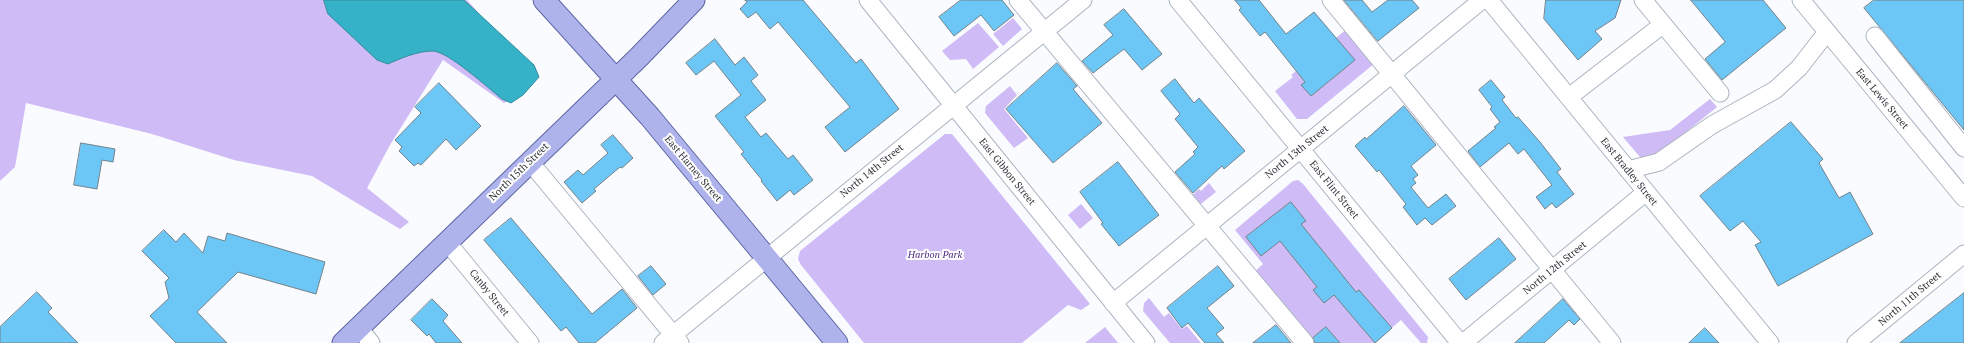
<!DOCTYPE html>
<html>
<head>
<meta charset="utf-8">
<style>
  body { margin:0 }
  canvas { display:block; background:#f9fbfe }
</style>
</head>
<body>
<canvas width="1964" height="343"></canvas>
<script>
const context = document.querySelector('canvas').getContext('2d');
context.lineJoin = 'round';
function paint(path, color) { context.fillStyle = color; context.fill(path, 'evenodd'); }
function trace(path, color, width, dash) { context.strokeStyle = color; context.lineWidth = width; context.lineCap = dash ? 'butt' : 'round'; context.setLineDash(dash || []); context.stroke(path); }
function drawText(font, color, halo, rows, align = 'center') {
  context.font = font + ' "PT Serif",serif'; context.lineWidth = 4; context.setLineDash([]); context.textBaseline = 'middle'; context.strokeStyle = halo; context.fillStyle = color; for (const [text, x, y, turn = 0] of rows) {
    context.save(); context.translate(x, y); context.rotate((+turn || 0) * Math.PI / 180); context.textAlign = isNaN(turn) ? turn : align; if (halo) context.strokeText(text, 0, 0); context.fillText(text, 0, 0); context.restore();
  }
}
const green = new Path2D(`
  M0,0H467L534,74L518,96L504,103L443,60L390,145L367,188L409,222L400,229L312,176L234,160L152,134L26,103L15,167L0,181Z
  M1013,18L1022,29L1003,46L993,34Z
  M978,23L999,47L973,69L966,59L950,60L942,51Z
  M1348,28L1375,63L1307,119H1297L1275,91L1293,77L1291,75Z
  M1010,86L1017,95L1004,109L1028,138L1014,148L985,113L986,106Z
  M1710,99L1717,107L1646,164L1623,137L1670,130Z
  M945,134H952L1090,304L1081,310L1068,305L1022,343H864L801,265L798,259L800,251Z
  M1298,180L1303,184L1428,337L1427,343H1421L1401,320L1374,343H1311L1252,274L1263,264L1235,230L1293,181Z
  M1209,183L1216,192L1197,207L1189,198L1199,189L1201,191Z
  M1081,204L1093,218L1080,229L1068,215Z
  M1149,298L1164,317L1169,313L1182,329L1187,326L1201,343H1170L1143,311L1144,303Z
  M1105,327L1118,343H1085Z`);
const water = new Path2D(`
  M324,0H464L534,65L539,77L523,95L511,103L502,99C488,88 449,52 433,51C418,51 401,58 388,64L377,60L328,14Z`);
const building = new Path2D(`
  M745,0H803L856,63L861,59L899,109L845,152L825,127L850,107L778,22L770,29L756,12L748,18L740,9L747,2Z
  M961,0H1002L1014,15L994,31L981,15L954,36L939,17Z
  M1235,0H1259L1286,34L1314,12L1355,60L1311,96L1301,85L1305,82L1265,32L1260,36L1239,10L1241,8Z
  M1344,0H1362L1372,12L1388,0H1412L1419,8L1378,41Z
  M1546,0H1621L1615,18L1595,31L1602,39L1578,60L1544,19Z
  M1691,0H1763L1786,28L1722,80L1705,59L1725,42Z
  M1874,0H1964V130L1864,8Z
  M1124,9L1162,54L1142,70L1124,49L1093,73L1082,61L1113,35L1104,25Z
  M715,39L735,65L744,57L758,75L751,81L766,100L745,117L761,137L766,133L788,159L793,155L813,180L794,195L790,190L777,201L761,181L762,180L741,154L744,152L715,116L741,95L714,61L696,75L686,63Z
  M1057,63L1077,86L1073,89L1102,123L1053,163L1006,109Z
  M1175,79L1194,103L1199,98L1245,151L1224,169L1222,166L1193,193L1175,172L1195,154L1193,152L1198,147L1175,119L1180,114L1161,91Z
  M1491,80L1505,97L1502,100L1516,118L1518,117L1540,142L1561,169L1557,172L1574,194L1556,208L1552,203L1545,209L1536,197L1552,185L1524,149L1518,154L1509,143L1480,167L1468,151L1496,128L1494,127L1500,122L1490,109L1492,107L1479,90Z
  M439,83L481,126L456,150L446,139L421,165L418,163L414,166L399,151L402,147L395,140L421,113L415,107Z
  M1404,106L1436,145L1411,166L1418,175L1413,179L1416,183L1411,187L1428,208L1446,194L1456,206L1432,225L1425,218L1417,225L1403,207L1406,204L1379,170L1377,172L1355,146L1365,137L1366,139Z
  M1791,122L1823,159L1819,163L1839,198L1850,192L1873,234L1778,286L1755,245L1761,242L1743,221L1730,231L1700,196Z
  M613,135L633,158L622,168L620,167L594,189L596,191L582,203L564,182L578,170L583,175L608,153L601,145Z
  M81,143L115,149L113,162L102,160L97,189L74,185Z
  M1118,162L1159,215L1119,246L1101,224L1103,223L1080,192Z
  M1291,202L1306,221L1301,224L1356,292L1359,290L1392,328L1375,343L1334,295L1324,303L1313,290L1317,287L1280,241L1261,256L1246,237Z
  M511,218L592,314L622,289L637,308L595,343H579L566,327L561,331L484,240Z
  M164,230L176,242L184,233L203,253L208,236L225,241L227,233L325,262L316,294L238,272L197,312L227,343H176L150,316L169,298L165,282L169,278L142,251Z
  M1499,238L1516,259L1466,300L1449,279Z
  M651,266L666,284L653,295L638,276Z
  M1218,266L1234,286L1207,308L1224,328L1216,334L1224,343H1205L1188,323L1182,328L1167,308Z
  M37,292L52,308L48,312L78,343H0V327Z
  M1964,293V343H1900Z
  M432,299L448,315L443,321L462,343H436L429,334L427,336L411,320Z
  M1563,299L1580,319L1574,325L1569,320L1544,343H1515Z
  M1276,325L1291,343H1253Z
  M1326,327L1340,343H1315L1313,338Z
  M1705,328L1719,343H1689Z`);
const minor = new Path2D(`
  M868,0L1146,343
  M1018,0L1305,343
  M1178,0L1460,343
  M1331,0L1612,343
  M1489,0L1770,343
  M1643,0L1720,93
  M1801,0L1964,198
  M1875,36L1964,148
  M1569,97L1657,29
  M530,162L680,343
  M1628,170L1659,162L1712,125L1775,90L1799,68L1827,32
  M447,242L530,343
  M1113,303L1482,0
  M359,328L371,343
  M663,343L1083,0
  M1463,343L1646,192
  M1856,343L1964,254`);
const major = new Path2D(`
  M544,0L650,117L837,343
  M343,343L639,57L694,0`);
const streetNames = [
  ["East Lewis Street",1882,99,50],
  ["North 13th Street",1297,152,-39],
  ["East Harney Street",693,169,50],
  ["North 14th Street",872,171,-39],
  ["North 15th Street",519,172,-44],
  ["East Gibbon Street",1007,172,51],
  ["East Bradley Street",1629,172,51],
  ["East Flint Street",1334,190,51],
  ["North 12th Street",1555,268,-39],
  ["Canby Street",489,293,51],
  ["North 11th Street",1910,299,-40]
];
const parkNames = [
  ["Harbon Park",935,255]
];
paint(green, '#cfbbf6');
paint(water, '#35b2c7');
trace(water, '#338c9c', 1);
paint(building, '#6dc7f6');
trace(building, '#73828a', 1);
trace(minor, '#abb4c1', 19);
trace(major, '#5e66a3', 23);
trace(minor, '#fff', 17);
trace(major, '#aeb3eb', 21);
drawText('10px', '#2f3338', '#fff', streetNames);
drawText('italic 10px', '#512c83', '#fff', parkNames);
</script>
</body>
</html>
